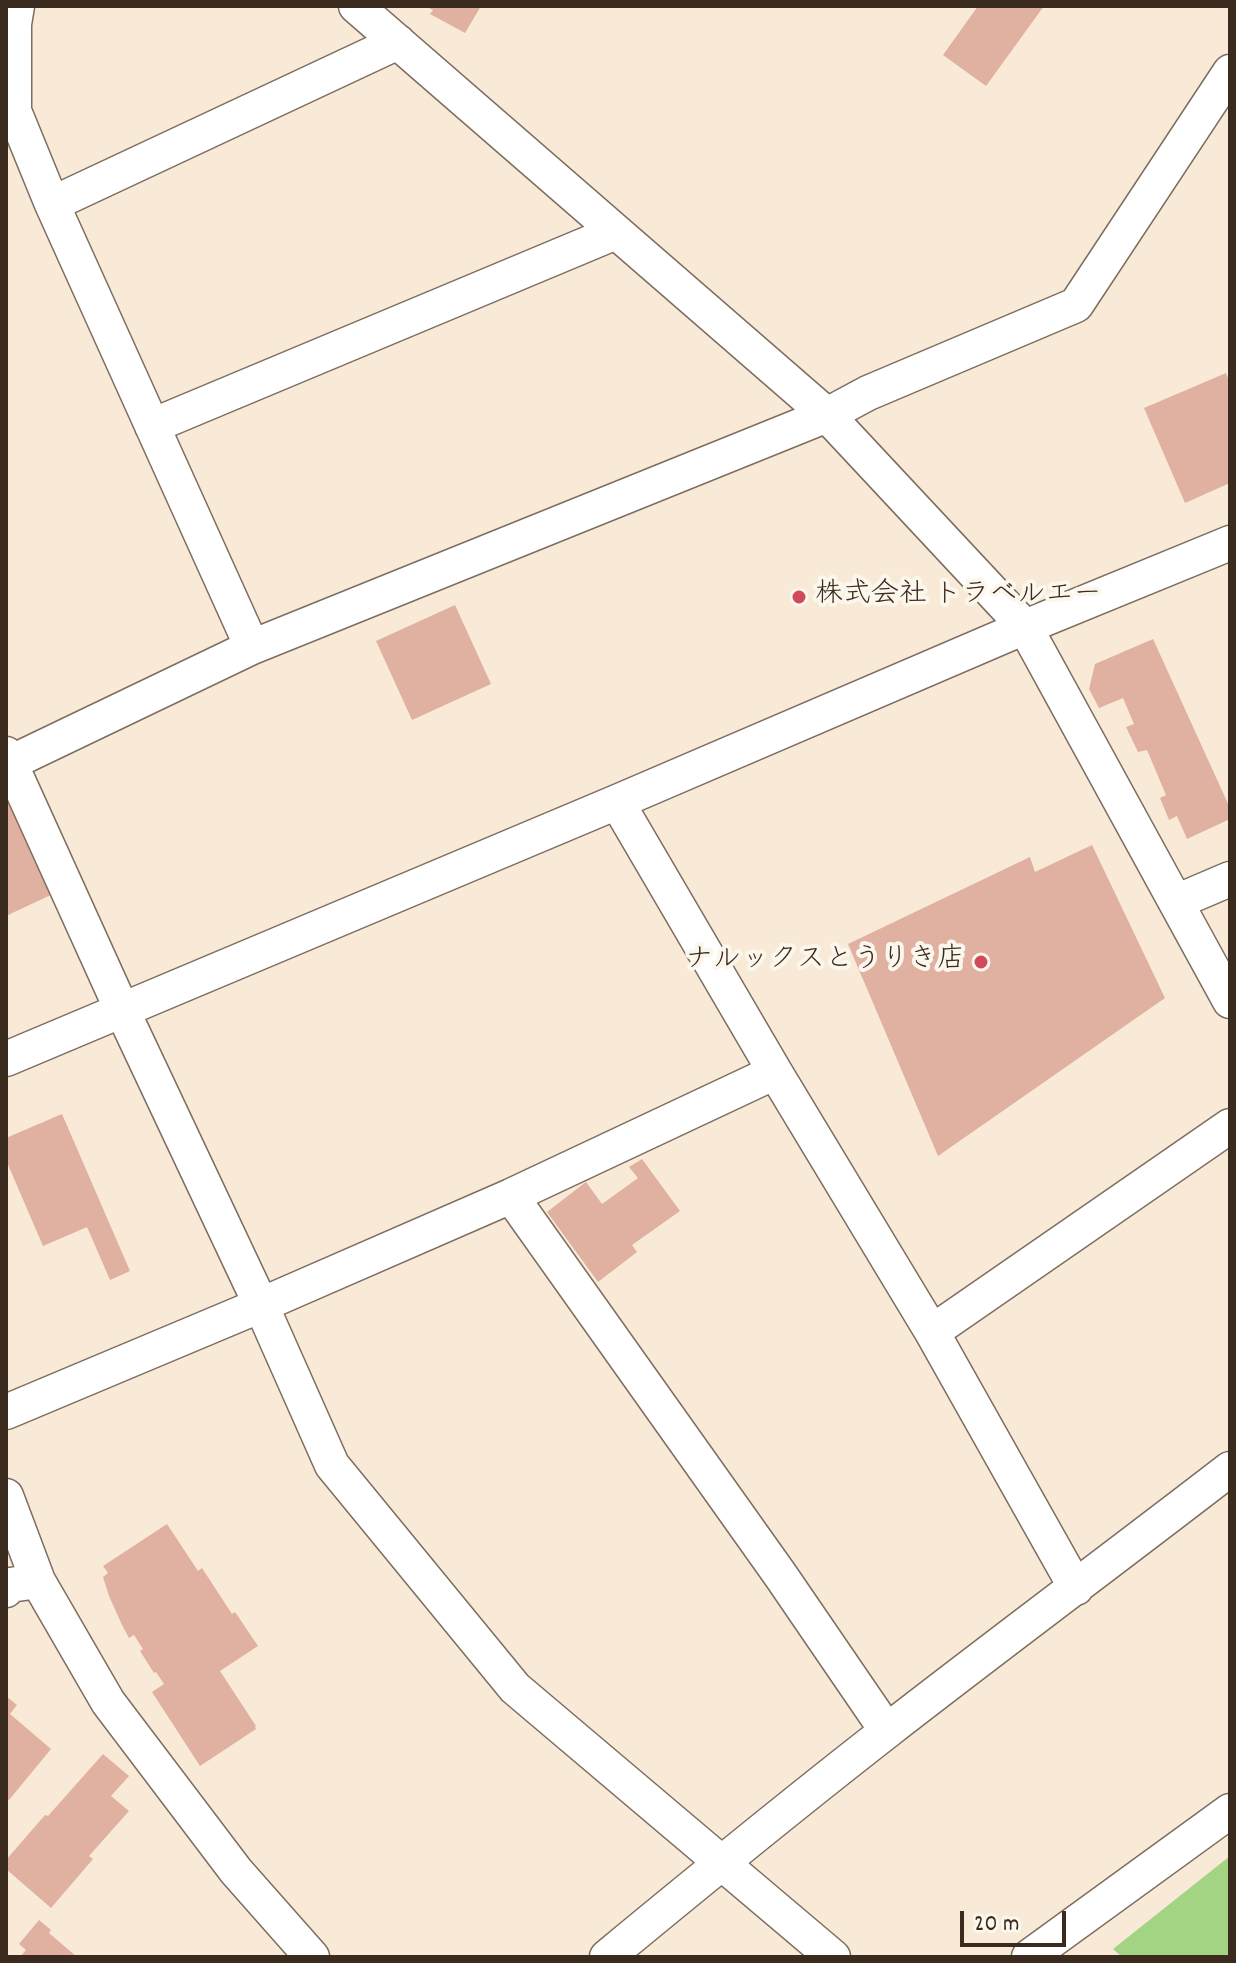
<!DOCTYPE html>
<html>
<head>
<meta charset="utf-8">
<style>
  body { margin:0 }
  #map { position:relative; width:1236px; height:1963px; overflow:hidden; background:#f8ead7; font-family:Dekko,sans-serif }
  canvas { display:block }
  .frame { position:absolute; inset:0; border:8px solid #3b2a1e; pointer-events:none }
  .scale { position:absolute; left:960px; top:1911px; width:106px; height:36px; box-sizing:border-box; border:4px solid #3b2a1e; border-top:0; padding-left:10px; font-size:24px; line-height:28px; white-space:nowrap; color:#3b2a1e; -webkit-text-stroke:6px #fbf7ec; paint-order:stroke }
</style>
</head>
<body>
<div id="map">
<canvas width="1236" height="1963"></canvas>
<div class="frame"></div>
<div class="scale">20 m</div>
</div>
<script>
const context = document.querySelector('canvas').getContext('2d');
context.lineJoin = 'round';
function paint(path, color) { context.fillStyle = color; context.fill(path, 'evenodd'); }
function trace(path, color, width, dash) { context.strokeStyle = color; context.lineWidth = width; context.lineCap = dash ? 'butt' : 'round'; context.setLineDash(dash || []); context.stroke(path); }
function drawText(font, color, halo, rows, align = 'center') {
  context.font = font + ' Dekko,"Klee One",sans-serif'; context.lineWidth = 8; context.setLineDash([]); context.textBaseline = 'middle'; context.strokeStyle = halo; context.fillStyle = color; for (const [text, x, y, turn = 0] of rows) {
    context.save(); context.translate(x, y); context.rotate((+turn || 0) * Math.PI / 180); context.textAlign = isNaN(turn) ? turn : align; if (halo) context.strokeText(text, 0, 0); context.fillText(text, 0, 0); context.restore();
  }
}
const green = new Path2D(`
  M1230,1856V1957H1122L1113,1949Z`);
const building = new Path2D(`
  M425,6H481L465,33L430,14L433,10Z
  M978,6H1044L986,86L943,55Z
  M1226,373L1228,378L1230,377V483L1185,503L1144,408Z
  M455,605L491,684L412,720L376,641Z
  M1153,639L1230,808V819L1187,839L1177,816L1169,820L1160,798L1166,795L1147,750L1138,752L1126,727L1134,724L1123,698L1099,708L1089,689L1095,664Z
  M6,790L55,893L6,916Z
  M1092,845L1165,998L938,1156L848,944L1030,857L1035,872Z
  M62,1114L130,1271L110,1280L87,1227L43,1246L6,1160V1138Z
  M642,1159L680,1211L632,1245L637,1252L598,1282L547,1212L586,1182L602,1204L638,1178L629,1167Z
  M167,1524L198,1571L202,1568L232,1614L235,1612L258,1646L220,1671L256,1726L255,1727L256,1729L200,1766L152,1692L164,1684L156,1672L154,1673L140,1651L143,1649L134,1635L129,1638L122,1625L109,1596L103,1577L108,1573L103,1566Z
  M6,1696L17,1705L10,1714L51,1749L9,1800L6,1798Z
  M103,1754L129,1776L111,1796L129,1811L89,1856L93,1859L51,1908L6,1869V1860L45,1815L48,1816Z
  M39,1920L51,1930L49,1933L77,1957H20L26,1950L19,1944Z`);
const minor = new Path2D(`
  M17,6L14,24V111L52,204L252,647
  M356,6L827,415L1025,627L1230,1001
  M52,204L398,42
  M152,426L616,232
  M6,754L122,1010L261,1305L332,1465L515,1688L833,1957
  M10,763L252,647L827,415L868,393L1076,305L1230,72
  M617,802L775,1072L932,1332L1076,1588
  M1176,902L1230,879
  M6,1059L617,802L1025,627L1230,543
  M511,1196L781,1576L887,1731
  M932,1332L1230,1126
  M6,1412L261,1305L511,1196L775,1072
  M6,1496L38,1581L108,1702L236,1871L312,1957
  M6,1590L10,1585L38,1581
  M607,1957C699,1881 792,1805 887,1731C1000,1643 1116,1557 1230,1469
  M1029,1957L1230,1811`);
const markers = [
  [799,597,8,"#d1495b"],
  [981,962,8,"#d1495b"]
];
const poiNames = [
  ["株式会社 トラベルエー",815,597],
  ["ナルックスとうりき店",965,962,"right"]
];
paint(green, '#a3d483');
paint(building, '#e0b0a0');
trace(minor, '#7d6d5f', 37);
trace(minor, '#fff', 34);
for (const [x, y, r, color] of markers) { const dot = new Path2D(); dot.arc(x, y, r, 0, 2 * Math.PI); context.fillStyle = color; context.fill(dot); trace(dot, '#fbf7ec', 3); }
drawText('28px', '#3b2a1e', '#fbf7ec', poiNames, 'left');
</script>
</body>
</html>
